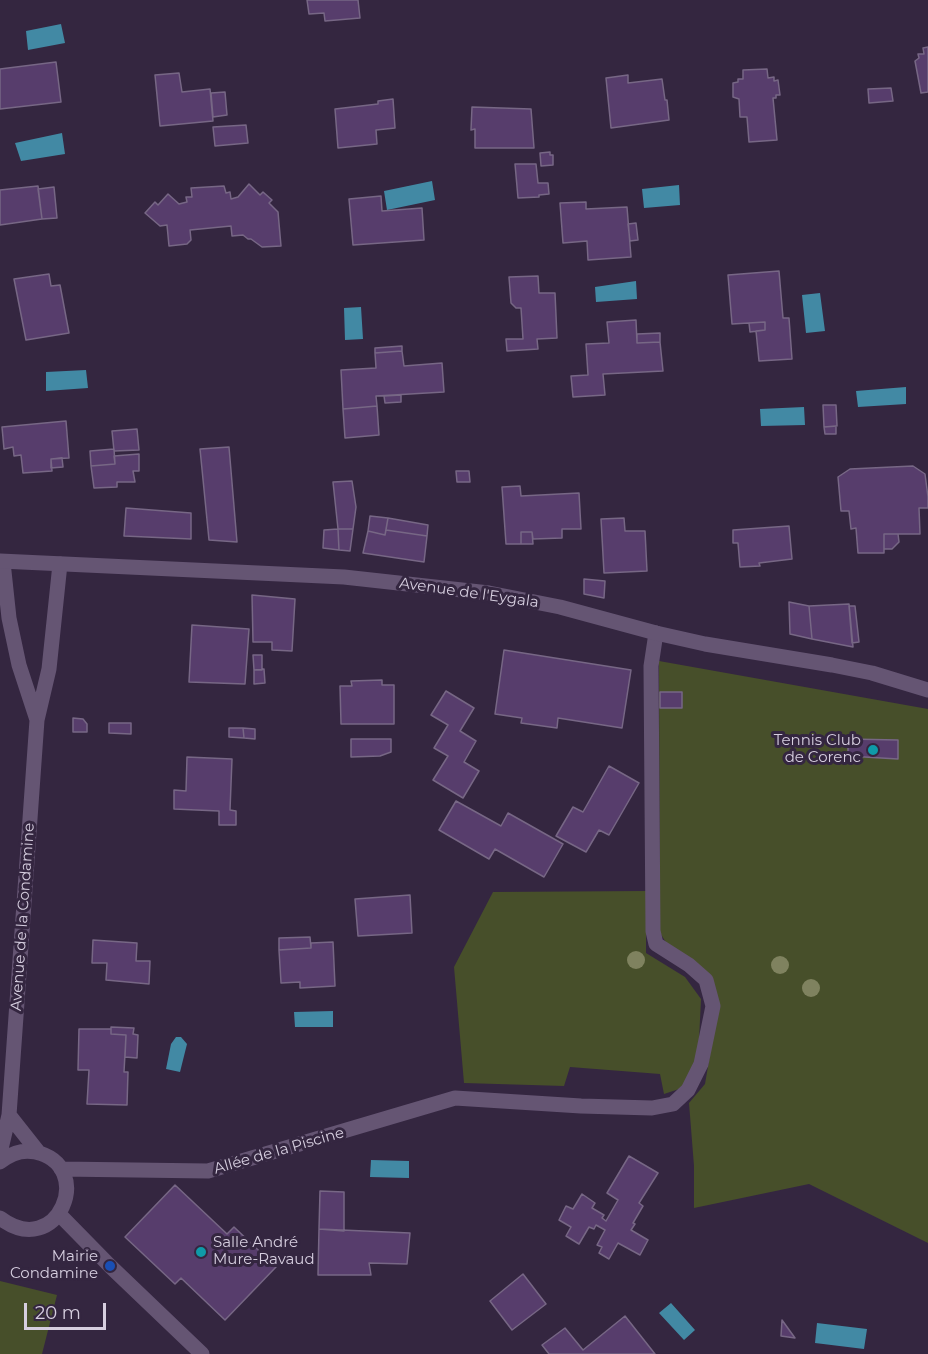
<!DOCTYPE html>
<html>
<head>
<meta charset="utf-8">
<style>
  body { margin:0 }
  #map { position:relative; width:928px; height:1354px; overflow:hidden; background:#342640; font-family:Montserrat,sans-serif }
  canvas { display:block }
  .scale { position:absolute; left:24px; top:1303px; width:82px; height:27px; box-sizing:border-box; border:3px solid #d6cedf; border-top:0; padding-left:8px; font-size:18px; line-height:21px; white-space:nowrap; color:#d6cedf; -webkit-text-stroke:4px #342640; paint-order:stroke }
</style>
</head>
<body>
<div id="map">
<canvas width="928" height="1354"></canvas>
<div class="scale">20 m</div>
</div>
<script>
const context = document.querySelector('canvas').getContext('2d');
context.lineJoin = 'round';
function paint(path, color) { context.fillStyle = color; context.fill(path, 'evenodd'); }
function trace(path, color, width, dash) { context.strokeStyle = color; context.lineWidth = width; context.lineCap = dash ? 'butt' : 'round'; context.setLineDash(dash || []); context.stroke(path); }
function drawText(font, color, halo, rows, align = 'center') {
  context.font = font + ' Montserrat,sans-serif'; context.lineWidth = 6; context.setLineDash([]); context.textBaseline = 'middle'; context.strokeStyle = halo; context.fillStyle = color; for (const [text, x, y, turn = 0] of rows) {
    context.save(); context.translate(x, y); context.rotate((+turn || 0) * Math.PI / 180); context.textAlign = isNaN(turn) ? turn : align; if (halo) context.strokeText(text, 0, 0); context.fillText(text, 0, 0); context.restore();
  }
}
const green = new Path2D(`
  M659,661L928,709V1243L809,1184L694,1208V1166L689,1103L705,1084L712,1043L713,985L669,947L660,933Z
  M646,891V953L685,977L701,999L698,1061L682,1088L664,1094L660,1074L570,1067L564,1086L464,1083L454,967L493,892Z
  M0,1281L57,1295L42,1354H0Z`);
const water = new Path2D(`
  M61,24L65,43L28,50L26,31Z
  M62,133L65,154L21,161L15,143Z
  M432,181L435,200L387,210L384,191Z
  M679,185L680,205L644,208L642,189Z
  M636,281L637,299L596,302L595,287Z
  M820,293L825,331L806,333L802,295Z
  M361,307L363,339L345,340L344,308Z
  M86,370L88,388L46,391V372Z
  M906,387V404L858,407L856,391Z
  M804,407L805,425L761,426L760,409Z
  M333,1011V1027H295L294,1012Z
  M176,1037H181L187,1044L180,1072L166,1069L171,1044Z
  M371,1160L409,1161V1178L370,1177Z
  M671,1303L695,1330L684,1340L659,1313Z
  M817,1323L867,1329L864,1349L815,1343Z`);
const building = new Path2D(`
  M307,0H358L360,18L325,21L324,13L309,14Z
  M928,47V92L921,93L915,61L919,58L918,54H924L923,48Z
  M56,62L61,102L0,109V69Z
  M767,69L768,78L774,77V81L778,80L780,95H776V98H773L777,140L749,142L747,117H740L739,99L733,97V83L738,82V79H743V70Z
  M179,73L182,92L210,89L213,121L160,126L155,75Z
  M628,75V83L662,79L665,100H667L669,120L611,128L606,78Z
  M891,88L893,101L869,103L868,89Z
  M225,92L227,115L213,117L211,93Z
  M393,99L395,128L376,130L377,144L338,148L335,109L378,104V101Z
  M472,107L531,109L534,148H475V129L471,130Z
  M246,125L248,143L215,146L213,127Z
  M550,152V155H553V165L541,166L540,153Z
  M515,164H536L538,183H548L549,194L539,195V197L518,198Z
  M249,184L260,195L263,192L272,200L269,203L278,212L281,246L262,247L251,239H248L243,235L232,236L231,226L190,230L191,240L187,244L169,246L167,225L160,226L145,213L155,202L158,205L168,194L179,204L187,202L186,197H192L191,188L224,186L226,193L230,192L231,199L238,197Z
  M38,186L42,219L0,225V190Z
  M54,187L57,218L42,219L38,189Z
  M381,196L382,211L422,208L424,240L353,245L349,199Z
  M586,202V209L627,207L631,257L588,260L587,241L563,243L560,203Z
  M636,223L638,240L630,241L628,224Z
  M779,271L783,318H789L792,359L759,361L756,331L765,330V322L732,324L728,275Z
  M49,274L51,286L60,285L69,333L26,340L14,279Z
  M538,276L539,293H555L557,338L537,339L538,349L507,351L506,339H523L521,308H516L511,303L509,277Z
  M636,320L637,343L660,342L663,371L603,374L605,395L573,397L571,376L588,375L586,344L609,343L607,322Z
  M765,322V330L750,332L749,323Z
  M660,333V342L637,343V334Z
  M402,346V351L375,353V348Z
  M402,351L404,366L442,363L444,392L376,396L377,406L343,409L341,370L376,368L375,353Z
  M401,395V402L385,403L384,396Z
  M823,405H836L837,426L824,427Z
  M377,406L379,435L345,438L343,409Z
  M66,421L69,458L51,459L52,471L23,473L21,455L14,456L13,447L4,449L2,427Z
  M836,426V434H825L824,427Z
  M137,429L139,450L114,451L112,431Z
  M229,447L237,542L209,540L200,449Z
  M114,449L115,464L91,466L90,451Z
  M139,454V471H133L135,482H117V487L94,488L91,466L115,464L114,456Z
  M62,458L63,467L51,468V459Z
  M913,466L925,474L928,497V508H919L920,534H884V553H858L856,528L851,529L849,511H841L838,477L850,469Z
  M456,471H469L470,482H457Z
  M352,481L356,507L353,529H338L333,482Z
  M520,486L521,496L579,493L581,529H562V538L533,539L532,532H521V544H506L502,487Z
  M126,508L191,513V539L124,536Z
  M370,516L388,518L385,535L368,531Z
  M388,518L428,525L427,536L386,530Z
  M624,518L625,531H645L647,571L604,573L601,519Z
  M789,526L792,559L759,563L760,566L740,567L738,543H733V530Z
  M338,529H353L350,551L339,550Z
  M338,529L339,550L323,548L324,530Z
  M386,530L427,536L424,562L363,553L368,531L385,535Z
  M521,532H532L533,544H521Z
  M884,534H898L899,542L892,549H884Z
  M584,579L605,581L604,598L584,594Z
  M252,595L295,599L292,651L272,650V642H253Z
  M789,602L809,606L812,639L790,634Z
  M849,604L853,647L812,639L809,606Z
  M849,606H855L859,642L852,643Z
  M192,625L249,629L245,684L189,682Z
  M504,650L631,670L622,728L558,718L557,728L521,723L522,718L495,714Z
  M253,655H262V670H254Z
  M264,669L265,683L254,684V670Z
  M382,680V685H394V724H341L340,686H352L351,681Z
  M446,691L474,708L460,731L476,741L464,762L479,771L463,798L433,780L448,756L434,748L448,725L431,715Z
  M660,692H682V708H660Z
  M73,718L83,719L87,724V732H73Z
  M109,723H131V734L109,733Z
  M229,728H243L244,738L229,737Z
  M243,728L255,729V739L244,738Z
  M351,739H391V752L380,756L351,757Z
  M848,739L898,740V759L848,756Z
  M187,757L232,759L230,810L236,811V825H219V811L174,809V790L186,791Z
  M609,766L639,783L609,835L599,830L586,852L556,836L573,807L583,812Z
  M456,801L501,826L508,813L563,844L544,877L495,849L489,859L439,830Z
  M410,895L412,933L358,936L355,899Z
  M310,937L311,948L279,950V938Z
  M93,940L137,943L136,961H150L149,984L106,980L107,963H92Z
  M333,942L335,986L300,988V982L281,983L279,950L311,948V943Z
  M111,1027L134,1028L133,1034L138,1035L137,1058L125,1057L126,1035L111,1034Z
  M79,1029H111V1034L126,1035L124,1072H128L127,1105L87,1104L89,1070H78Z
  M629,1156L658,1173L639,1203L643,1206L633,1223L635,1224L631,1230L648,1240L640,1255L618,1243L609,1259L599,1253L602,1247L597,1245L605,1230L596,1225L594,1229L589,1227L579,1244L566,1236L571,1227L559,1220L566,1206L573,1209L582,1194L595,1203L592,1208L604,1215L602,1218L606,1221L618,1200L607,1193Z
  M175,1185L227,1234L234,1227L276,1267L225,1320L181,1278L175,1284L125,1237Z
  M320,1191L344,1192V1231L319,1229Z
  M319,1229L410,1233L407,1264L369,1263L371,1275H318Z
  M523,1274L546,1304L512,1330L490,1301Z
  M625,1316L655,1354H549L542,1345L565,1328L583,1350Z
  M782,1320L795,1338L781,1336Z`);
const street = new Path2D(`
  M3,562L9,618L19,665L37,720
  M9,1115L39,1153
  M0,1153L9,1115L37,720L49,669L60,564
  M0,1162C10,1154 21,1149 35,1152C97,1165 58,1262 0,1218
  M61,1169L208,1171L455,1098L581,1106L652,1108L673,1104L688,1090L701,1064L713,1006L706,980L689,965L656,944L653,931L651,666L656,633
  M59,1214L110,1266L202,1354`);
const secondary = new Path2D(`
  M0,561L344,577L489,593L560,607L656,633L705,644L832,665L872,673L928,690`);
const trees = [
  [636,960],
  [780,965],
  [811,988]
];
const markers = [
  [873,750,6,"#0f9aa8"],
  [201,1252,6,"#0f9aa8"],
  [110,1266,6,"#1a4fb4"]
];
const streetNames = [
  ["Avenue de l'Eygala",469,593,8],
  ["Avenue de la Condamine",23,917,-86],
  ["Allée de la Piscine",279,1151,-16]
];
const poiNames = [
  ["Tennis Club",861,741],
  ["de Corenc",861,758],
  ["Salle André",213,1243,"left"],
  ["Mure-Ravaud",213,1260,"left"],
  ["Mairie",98,1257],
  ["Condamine",98,1274]
];
paint(green, '#474f2a');
paint(water, '#4289a4');
paint(building, '#573d6c');
trace(building, '#776785', 1.5);
trace(street, '#655573', 15);
trace(secondary, '#655573', 15);
context.fillStyle = '#7f825f';
for (const [x, y] of trees) { context.beginPath(); context.arc(x, y, 9, 0, 2 * Math.PI); context.fill(); }
for (const [x, y, r, color] of markers) { const dot = new Path2D(); dot.arc(x, y, r, 0, 2 * Math.PI); context.fillStyle = color; context.fill(dot); trace(dot, '#342640', 2); }
drawText('15px', '#d6cedf', '#342640', streetNames);
drawText('15px', '#d6cedf', '#342640', poiNames, 'right');
</script>
</body>
</html>
